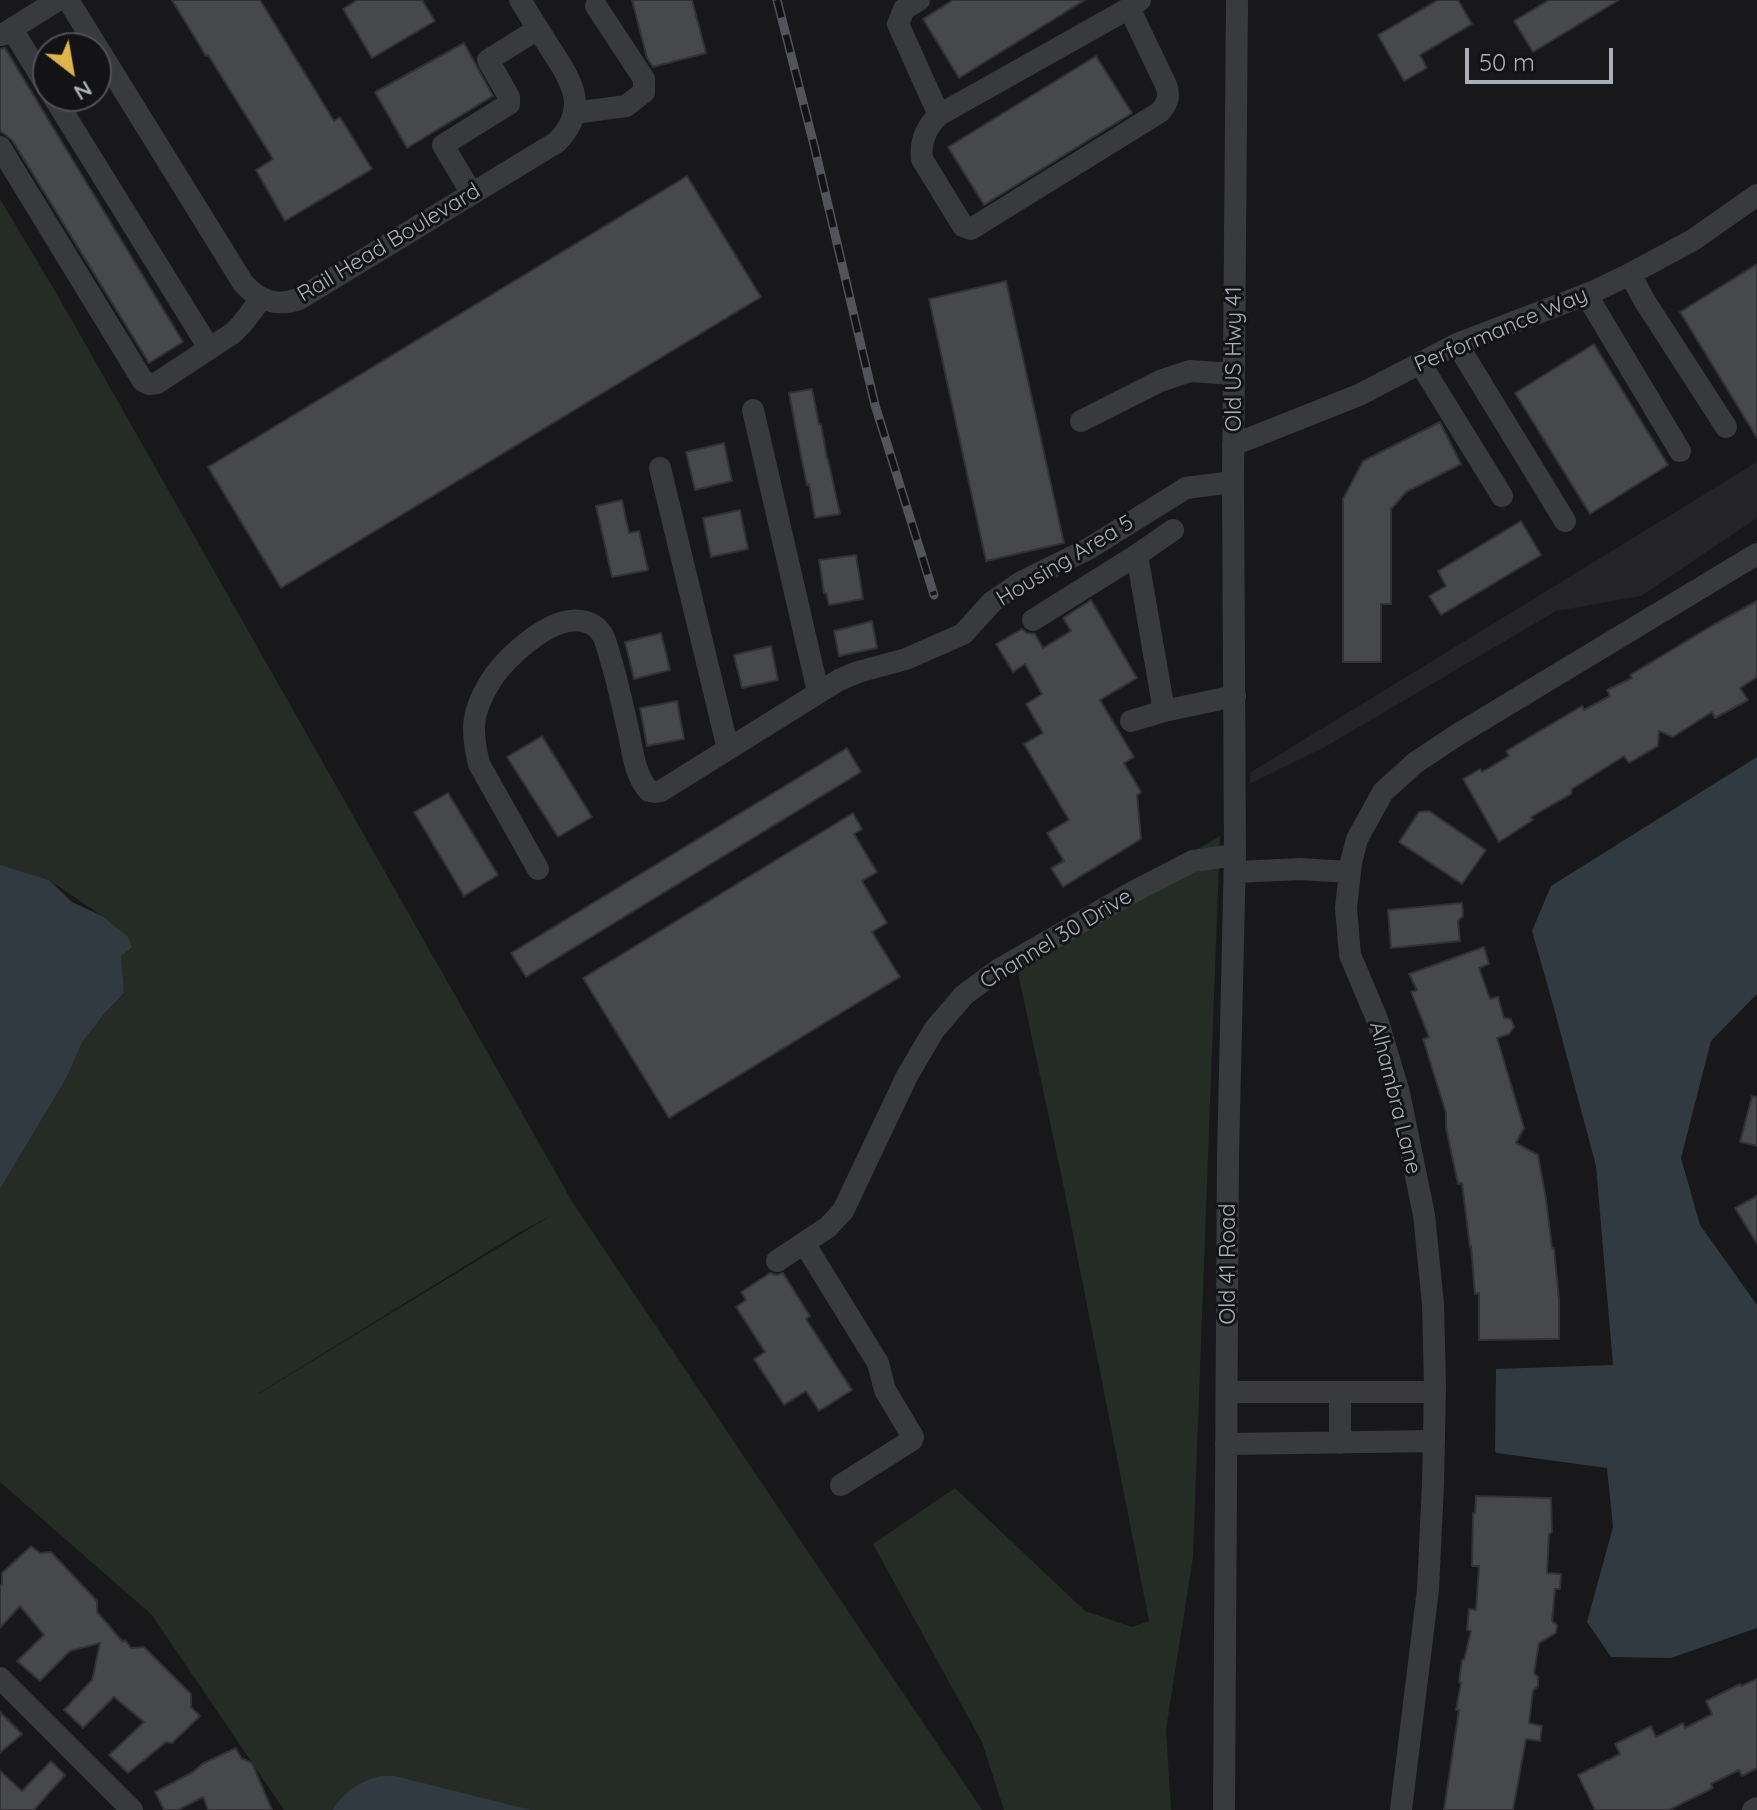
<!DOCTYPE html>
<html>
<head>
<meta charset="utf-8">
<style>
  body { margin:0 }
  #map { position:relative; width:1757px; height:1810px; overflow:hidden; background:#18181a; font-family:Quicksand,sans-serif }
  canvas { display:block }
  .north { position:absolute; left:32px; top:32px; width:80px; height:80px; box-sizing:border-box; background:#131315; border:2px solid #505156; border-radius:50%; rotate:149deg; font-size:22px; font-weight:700; line-height:32px; text-align:center; color:#abafb8 }
  .north::after { content:''; display:block; margin:auto; width:28px; height:36px; background:#dfb44a; clip-path:polygon(50% 0,100% 100%,50% 72%,0 100%) }
  .scale { position:absolute; left:1465px; top:48px; width:148px; height:36px; box-sizing:border-box; border:4px solid #abafb8; border-top:0; padding-left:10px; font-size:24px; line-height:28px; white-space:nowrap; color:#abafb8; -webkit-text-stroke:6px #131315; paint-order:stroke }
</style>
</head>
<body>
<div id="map">
<canvas width="1757" height="1810"></canvas>
<div class="north">N</div>
<div class="scale">50 m</div>
</div>
<script>
const context = document.querySelector('canvas').getContext('2d');
context.lineJoin = 'round';
function paint(path, color) { context.fillStyle = color; context.fill(path, 'evenodd'); }
function trace(path, color, width, dash) { context.strokeStyle = color; context.lineWidth = width; context.lineCap = dash ? 'butt' : 'round'; context.setLineDash(dash || []); context.stroke(path); }
function drawText(font, color, halo, rows, align = 'center') {
  context.font = font + ' Quicksand,sans-serif'; context.lineWidth = 6; context.setLineDash([]); context.textBaseline = 'middle'; context.strokeStyle = halo; context.fillStyle = color; for (const [text, x, y, turn = 0] of rows) {
    context.save(); context.translate(x, y); context.rotate((+turn || 0) * Math.PI / 180); context.textAlign = isNaN(turn) ? turn : align; if (halo) context.strokeText(text, 0, 0); context.fillText(text, 0, 0); context.restore();
  }
}
const built = new Path2D(`
  M1757,462V518L1641,596L1556,611L1325,747L1249,784L1251,772Z`);
const green = new Path2D(`
  M0,199L58,296L573,1203L982,1810H284L152,1615L0,1482V1189L67,1077L81,1042L105,1013L124,993L102,916L49,880L0,868ZM552,1215L260,1393H259L520,1232Z
  M1220,836L1193,1557L1166,1729L1171,1810H1004L982,1742L873,1544L955,1488L1085,1611L1132,1627L1149,1621L1064,1188L1017,968L1074,922Z`);
const water = new Path2D(`
  M1757,757V994L1711,1041L1681,1158L1700,1225L1757,1305V1628L1671,1658L1611,1657L1587,1622L1613,1527L1607,1468L1497,1453L1495,1451L1496,1369L1613,1365L1596,1166L1552,1001L1532,931L1551,886Z
  M0,865L49,880L72,902L102,916L128,937L132,947L121,956L124,993L105,1013L82,1042L67,1077L0,1189Z
  M380,1776H395L531,1810H333C344,1791 359,1782 380,1776Z`);
const building = new Path2D(`
  M172,0H260L334,121L340,117L372,169L285,221L256,170L273,159L208,55L206,56Z
  M357,0H422L435,21L372,58L343,9Z
  M632,0H692L706,53L653,67L647,58Z
  M953,0H1085L959,78L923,19Z
  M1438,0H1458L1472,24L1420,55L1427,68L1404,81L1378,35Z
  M1549,0H1619L1533,52L1514,21Z
  M464,43L493,96L407,148L375,92Z
  M5,48L183,342L149,363L12,140L0,131V49Z
  M1096,56L1132,113L984,205L948,147Z
  M687,176L761,297L281,588L208,467Z
  M1757,264V438L1680,312Z
  M1006,281L1064,543L986,561L929,299Z
  M1594,344L1668,465L1590,514L1515,393Z
  M812,389L819,424H821L827,459H828L840,514L815,518L809,484L807,485L800,451L789,393Z
  M1440,422L1461,464L1406,492L1391,509V604H1381V662H1343V499L1363,461Z
  M724,443L732,481L695,490L686,452Z
  M622,500L629,533L639,531L648,570L612,577L596,506Z
  M740,510L748,549L711,557L703,518Z
  M1521,521L1541,555L1441,615L1429,596L1446,586L1438,571Z
  M856,555L863,599L829,605L826,593H824L819,560Z
  M1091,600L1137,678L1100,700L1134,757L1124,763L1141,792L1137,795L1141,839L1063,887L1051,868L1064,861L1047,833L1069,820L1024,744L1043,733L1026,704L1042,694L1025,664L1013,672L996,644L1022,629L1027,633L1035,634L1043,648L1071,631L1063,618Z
  M1757,601V677L1740,688L1748,700L1715,718L1712,712L1673,737L1659,731L1658,746L1629,763L1624,756L1572,789L1571,794L1531,817L1533,820L1499,842L1463,779L1480,769L1482,772L1509,756L1506,751L1582,706L1584,710L1610,696L1607,690L1632,678L1630,675L1713,625Z
  M872,621L877,648L839,656L834,631Z
  M661,633L670,670L634,679L625,642Z
  M771,646L778,680L742,688L734,655Z
  M677,701L684,739L647,746L640,708Z
  M542,736L592,817L558,837L507,757Z
  M847,748L861,772L526,977L511,953Z
  M448,793L498,875L464,896L414,812Z
  M1429,811L1486,850L1462,884L1399,842L1419,812Z
  M853,813L862,829L854,834L877,872L862,881L887,923L872,932L900,977L669,1118L583,978Z
  M1462,903L1463,916L1458,921L1460,941L1391,948L1388,910Z
  M1484,947L1489,964L1479,968L1490,999L1498,997L1504,1018L1511,1019L1514,1027L1509,1034L1497,1038L1524,1128L1516,1143L1538,1155L1546,1199L1552,1248H1554L1559,1300V1339L1479,1340V1293L1475,1294L1471,1246L1470,1247L1462,1183L1458,1184L1446,1128V1113L1423,1039L1429,1037L1411,992L1417,990L1409,974Z
  M1752,1096L1757,1097V1146L1740,1142Z
  M1757,1196V1244L1735,1208Z
  M770,1273L777,1275L783,1273L810,1316L806,1319L852,1390L819,1411L806,1391L784,1405L754,1359L765,1352L736,1307L746,1300L741,1292Z
  M1476,1496L1551,1498L1552,1532L1549,1534L1547,1573L1561,1574L1560,1589H1555L1552,1621L1557,1625L1556,1633L1539,1643L1534,1673L1538,1677V1686L1533,1691L1529,1723L1542,1726L1540,1741L1526,1739L1513,1810H1444L1459,1710H1456L1461,1683L1459,1682L1462,1660H1464L1471,1631L1467,1630L1469,1609L1476,1610L1479,1566H1472L1473,1513H1475Z
  M31,1546L40,1553L51,1552L97,1601V1612L123,1642L125,1640L131,1648L144,1647L191,1694V1707L200,1716L172,1743L166,1742L128,1773L109,1755L144,1722L114,1697L83,1728L64,1710L92,1680L100,1643L70,1651L40,1681L17,1661L44,1635L20,1606L0,1628V1586L2,1584V1573Z
  M1757,1679V1768L1742,1776L1739,1770L1711,1784L1713,1788L1669,1810H1595L1578,1775L1620,1754L1615,1744L1651,1726L1656,1737L1683,1723L1685,1728L1712,1714L1706,1701L1740,1684L1741,1686Z
  M0,1712L22,1734L0,1753Z
  M236,1748L241,1758L252,1763L272,1810H208L203,1797L178,1810H164L155,1792L193,1772L202,1764Z
  M51,1761L65,1775L34,1810H0V1771L22,1791Z`);
const minor = new Path2D(`
  M68,0L243,283C259,301 276,307 299,299L557,142C590,108 572,82 550,48C540,32 530,16 520,0
  M919,0L904,9L898,24L939,115C926,127 920,141 922,159L963,226L971,229L1160,112C1168,102 1170,96 1166,85L1132,14L1133,6L1140,0
  M12,29L48,88
  M2,35L58,0
  M53,96L209,348
  M574,113L626,106L644,92V79L596,6
  M939,115L1133,6
  M0,147L143,381L149,384L157,383L233,333L242,324L261,299
  M472,194L443,145L509,104V97L488,60L538,29
  M1630,274L1644,300L1726,427
  M1586,294L1680,451
  M1457,344L1565,521
  M1420,363L1502,496
  M753,410L818,692
  M1081,421L1160,381L1190,371L1234,374
  M1233,445L1359,395L1457,344L1595,291L1630,274L1693,240L1757,195
  M660,468L728,749
  M1137,555L1164,711
  M1033,620L1137,555L1173,530
  M1131,721L1164,711L1235,696
  M538,869L479,764C471,730 471,713 490,682C502,662 531,636 553,626C569,618 591,617 602,634C606,640 608,650 610,657C618,682 623,708 629,734C633,754 635,775 649,791L655,792L661,791L839,680L858,672L906,659L963,634L992,602L1021,582L1088,549L1186,488L1233,482
  M1235,872L1300,869L1350,872
  M804,1243L878,1363L885,1390L913,1437L912,1440L841,1485
  M777,1261L828,1227L843,1211L907,1076L934,1030L964,995L998,970L1133,892L1193,861L1235,855
  M1227,1392H1434
  M1340,1392V1443
  M1226,1444L1434,1441
  M0,1678L132,1810
  M1224,1810L1228,1157L1235,855L1233,482L1237,0
  M1401,1810L1428,1589L1433,1484L1435,1386L1433,1304L1424,1215L1399,1093L1377,1019L1350,955L1346,908L1351,863L1357,839L1383,792L1415,763L1457,735L1757,554
  M1753,1810L1757,1808`);
const rail = new Path2D(`
  M777,0L814,145L875,405L934,595`);
const streetNames = [
  ["Rail Head Boulevard",389,243,-31],
  ["Performance Way",1501,330,-23],
  ["Old US Hwy 41",1234,359,-90],
  ["Housing Area 5",1065,561,-31],
  ["Channel 30 Drive",1056,939,-31],
  ["Alhambra Lane",1395,1098,76],
  ["Old 41 Road",1228,1264,-90]
];
paint(built, '#242426');
paint(green, '#242c25');
paint(water, '#323a41');
paint(building, '#47484c');
trace(building, '#323235', 2);
trace(minor, '#393a3e', 22);
trace(rail, '#525459', 9);
trace(rail, '#131315', 6, [18]);
drawText('22px', '#abafb8', '#131315', streetNames);
</script>
</body>
</html>
